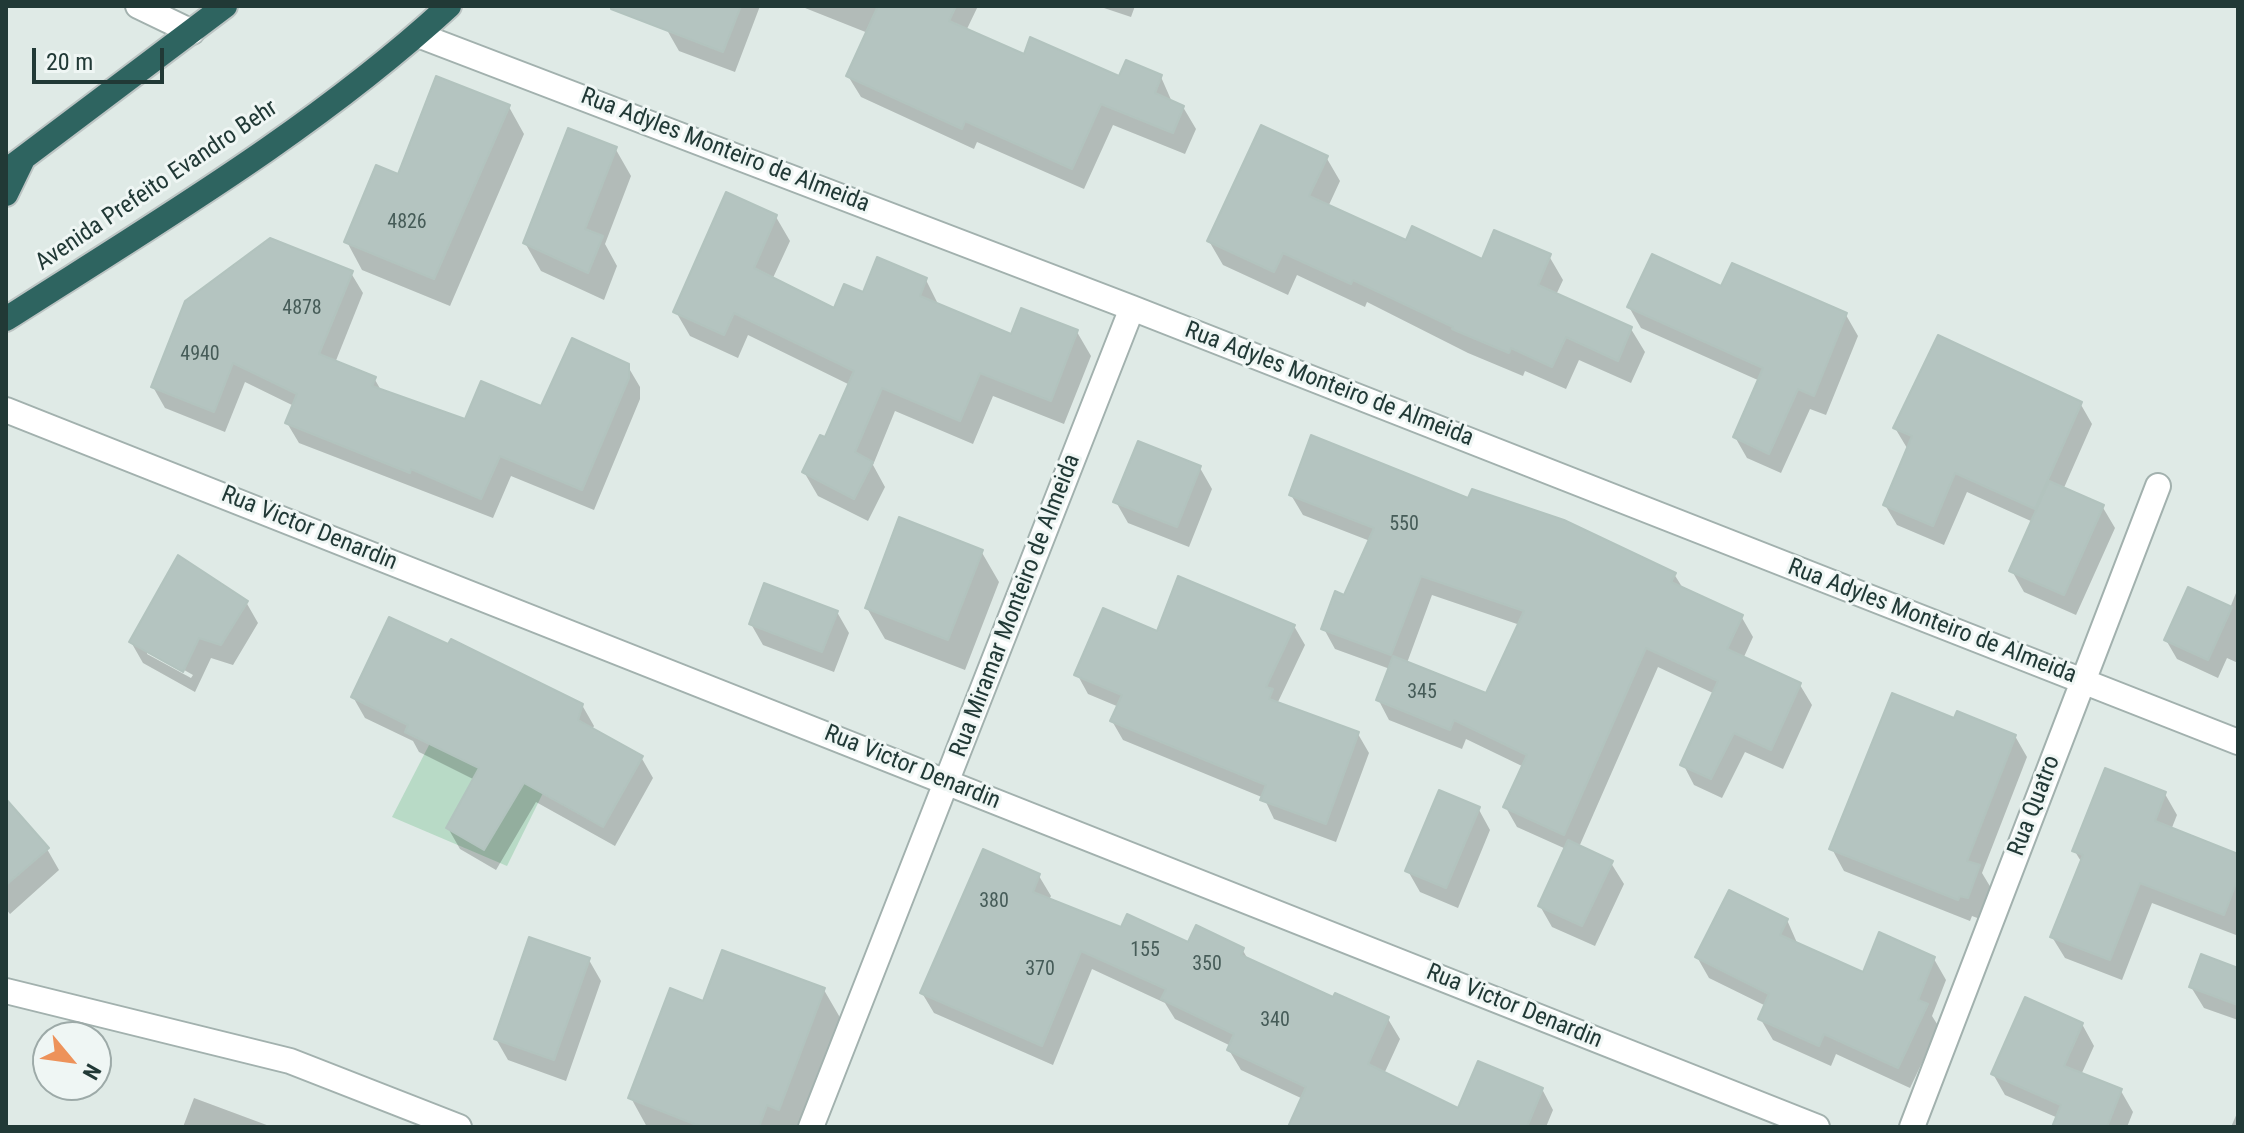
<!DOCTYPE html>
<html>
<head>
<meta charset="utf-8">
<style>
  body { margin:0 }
  #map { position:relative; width:2244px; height:1133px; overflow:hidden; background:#dfeae6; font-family:"Roboto Condensed",sans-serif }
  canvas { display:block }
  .frame { position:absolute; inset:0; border:8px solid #213936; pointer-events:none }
  .north { position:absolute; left:32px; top:1021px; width:80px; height:80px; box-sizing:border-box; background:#eff6f4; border:2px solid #9daaa8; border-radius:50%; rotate:119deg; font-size:22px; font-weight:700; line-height:32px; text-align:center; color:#213936 }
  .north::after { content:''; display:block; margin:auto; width:28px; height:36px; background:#ed925a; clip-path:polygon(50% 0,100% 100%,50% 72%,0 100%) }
  .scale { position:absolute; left:32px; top:48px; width:132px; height:36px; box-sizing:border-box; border:4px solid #213936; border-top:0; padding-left:10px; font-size:24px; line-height:28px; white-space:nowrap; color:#213936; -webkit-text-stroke:6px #eff6f4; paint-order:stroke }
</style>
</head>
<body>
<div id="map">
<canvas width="2244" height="1133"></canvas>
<div class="frame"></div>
<div class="north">N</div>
<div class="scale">20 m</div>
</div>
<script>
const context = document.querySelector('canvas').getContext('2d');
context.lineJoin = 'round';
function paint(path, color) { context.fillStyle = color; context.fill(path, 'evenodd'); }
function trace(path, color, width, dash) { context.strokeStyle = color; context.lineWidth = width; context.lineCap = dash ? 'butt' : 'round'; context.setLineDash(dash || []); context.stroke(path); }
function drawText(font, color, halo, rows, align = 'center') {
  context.font = font + ' "Roboto Condensed",sans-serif'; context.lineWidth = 6; context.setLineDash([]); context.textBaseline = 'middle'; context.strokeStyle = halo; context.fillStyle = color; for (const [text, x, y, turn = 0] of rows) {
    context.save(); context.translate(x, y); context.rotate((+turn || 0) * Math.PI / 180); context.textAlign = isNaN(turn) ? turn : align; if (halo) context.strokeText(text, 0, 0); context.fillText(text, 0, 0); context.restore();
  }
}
const green = new Path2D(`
  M464,677L576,726L507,866L392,817Z`);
const shadow = new Path2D(`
  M676,6H760L735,72L679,51L667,30Z
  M800,6H978L966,31L1025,56L1120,79L1161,77L1172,102L1183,107L1196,129L1185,154L1113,125L1084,189L977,142L974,149L861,97L848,76L868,33Z
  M1098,6H1135L1131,17Z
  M509,107L524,134L450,306L362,270L347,242L399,177Z
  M615,148L631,176L605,244L617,266L604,300L541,271L525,243Z
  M1326,157L1340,181L1328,207L1407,242L1483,261L1549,256L1563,280L1556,295L1631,329L1645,352L1631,383L1579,360L1566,389L1525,371L1523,376L1468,353L1367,302L1365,307L1297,275L1288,295L1223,265L1209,241Z
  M776,217L790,241L772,280L835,310L864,295L926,280L939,306L1012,337L1077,332L1091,356L1064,424L993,396L973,444L895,411L873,465L885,487L868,521L818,496L804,472L826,440L850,385L748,335L738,358L690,336L676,312Z
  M351,273L363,293L335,363L374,378L382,392L466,422L542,409L627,365L640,387V399L594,510L511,476L493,518L299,443L287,423L294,406L245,382L225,432L165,408L153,387Z
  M1722,289L1846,315L1858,336L1826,415L1810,409L1781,473L1747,458L1735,437L1760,381L1641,328L1629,307Z
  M2080,403L2092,424L2063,490L2102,506L2115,528L2076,615L2024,592L2012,571L2033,522L1967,492L1944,545L1897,525L1885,505L1907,448L1895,428Z
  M1200,468L1212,489L1189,547L1128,523L1116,502Z
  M1291,495L1470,500L1674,574L1684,590L1741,616L1753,637L1743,659L1800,685L1812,705L1783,769L1745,752L1722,798L1694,785L1683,764L1715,694L1658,667L1579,847L1611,863L1624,884L1595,946L1552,927L1540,906L1566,849L1517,827L1505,806L1524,767L1466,739L1462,749L1389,720L1378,699L1390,669L1335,649L1324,629L1345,597L1370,541L1303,515ZM1432,595L1520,625L1487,696L1407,663Z
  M981,551L999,582L965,670L885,639L867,608Z
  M2238,588V663L2227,658L2218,678L2177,659L2166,640L2230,608Z
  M246,602L258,623L233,665L211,658L195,692L143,663L131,642ZM147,649L193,675L191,678L147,654Z
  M837,612L849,633L834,672L763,645L751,624Z
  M1294,626L1305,645L1278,702L1358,734L1369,753L1336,842L1274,819L1264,798L1123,740L1112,721L1119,707L1088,694L1077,674L1158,634Z
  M353,697L582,705L594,726L592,730L641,757L653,778L615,846L536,802L496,870L460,849L448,828L475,780L419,752L413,741L365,718Z
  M1955,721L2015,736L2027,757L1982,873L1991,888L1980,919L1972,916L1970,921L1844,871L1832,849Z
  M2165,794L2177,815L2171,830L2238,856L2236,935L2152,903L2122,980L2065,958L2052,937L2082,863L2074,850Z
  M6,802L47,849L59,870L10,914L6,909Z
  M1478,808L1490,830L1458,908L1420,892L1408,871Z
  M1039,876L1051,896L1049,900L1122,930L1189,945L1242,949L1249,961L1334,1000L1388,1019L1400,1039L1384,1074L1459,1110L1542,1089L1553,1110L1546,1127H1290L1303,1099L1241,1070L1229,1050L1231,1046L1175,1019L1165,1003L1092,969L1053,1065L934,1013L922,993Z
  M1787,920L1798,945L1864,974L1934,959L1946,980L1932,1016L1939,1027L1910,1088L1836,1054L1831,1066L1773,1040L1760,1018L1766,1006L1709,978L1697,957Z
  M589,960L601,981L566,1081L508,1060L496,1039Z
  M2238,970V1020L2204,1008L2191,987Z
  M824,990L842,1021L801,1127H647L631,1098L704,1003Z
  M2082,1024L2094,1046L2081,1075L2121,1091L2133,1112L2127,1127H2054L2058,1118L2005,1095L1993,1074Z
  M194,1098L272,1127H183Z
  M2238,1111V1127H2231Z`);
const building = new Path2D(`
  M611,6H741L723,52L611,9Z
  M878,6H956L949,21L1024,54L1030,37L1119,76L1126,60L1162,75L1155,93L1184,106L1173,133L1101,104L1072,169L965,121L962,129L846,76Z
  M436,76L510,105L434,279L344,242L376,165L398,174Z
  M1261,125L1328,156L1309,196L1406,240L1412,226L1482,259L1494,230L1551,254L1538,285L1632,327L1618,361L1566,337L1552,367L1511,348L1509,353L1452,329L1453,327L1353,280L1351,284L1283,253L1274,272L1207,241Z
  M568,128L617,147L585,229L603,236L588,273L523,243Z
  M726,192L777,215L754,268L834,308L844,284L863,292L877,257L927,278L920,296L1011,334L1021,308L1078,330L1051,401L980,373L960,421L882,388L855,452L873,462L854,499L802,472L820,435L825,437L854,371L734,313L724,335L673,312Z
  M270,238L353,271L319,354L376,377L372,386L465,419L481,381L541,406L572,338L629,364V378L582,490L500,456L481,499L411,469L410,473L285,423L297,394L233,363L214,412L151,387L185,301Z
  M1652,254L1721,286L1732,263L1847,313L1814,396L1798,389L1769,454L1733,437L1763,368L1627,307Z
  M1938,335L2082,402L2035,509L1955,473L1933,526L1883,505L1912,436L1893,428Z
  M1311,435L1468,498L1472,489L1564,520L1676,573L1671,582L1743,615L1727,649L1801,683L1771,750L1734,733L1711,779L1680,765L1718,681L1646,648L1564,835L1503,807L1527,755L1454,720L1450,730L1376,700L1393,656L1486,693L1524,611L1421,576L1391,655L1321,629L1335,591L1344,595L1374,528L1289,495Z
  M1138,441L1201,466L1177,527L1113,502Z
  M2049,481L2104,505L2064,595L2009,571Z
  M899,517L983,550L948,640L865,608Z
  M178,555L248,601L221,645L199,638L183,672L129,642Z
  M1178,576L1295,625L1266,687L1273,689L1269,699L1359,732L1326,824L1260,800L1266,785L1110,721L1122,695L1074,675L1103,608L1157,631Z
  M764,583L838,611L822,652L749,624Z
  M2188,587L2232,607L2208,660L2164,640Z
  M389,617L448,644L451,639L583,704L578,720L643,756L603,827L524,783L484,850L446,828L479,768L405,732L408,725L351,697Z
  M1892,693L1954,718L1957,711L2016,735L1967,861L1980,865L1968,898L1960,896L1958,900L1829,849Z
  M2105,768L2166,792L2155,821L2238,854V878L2224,915L2140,883L2110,960L2050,937L2083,855L2072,851Z
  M1439,790L1480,807L1446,888L1405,871Z
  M6,799L49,848L6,885Z
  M1568,840L1613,861L1582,926L1538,906Z
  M983,849L1040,874L1033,892L1121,927L1127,914L1188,942L1196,925L1244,948L1241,955L1333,997L1335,993L1389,1017L1368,1064L1458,1108L1478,1061L1543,1088L1527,1127H1288L1306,1087L1227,1050L1234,1034L1161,999L1166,989L1081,951L1042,1046L920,993Z
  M1729,890L1788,919L1780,935L1863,972L1879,932L1935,957L1918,1000L1928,1004L1898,1068L1824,1034L1819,1046L1758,1019L1769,994L1695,957Z
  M529,937L590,958L554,1060L494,1039Z
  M722,950L825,988L779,1110L767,1105L759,1127H702L628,1098L670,988L703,1001Z
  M2201,954L2238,968V1005L2189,987Z
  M2025,997L2083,1023L2064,1066L2122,1089L2107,1127H2052L2061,1105L1991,1074Z`);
const minor = new Path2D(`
  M138,6L192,32
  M418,35L1132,308L2238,742
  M6,410L1817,1127
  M6,991L290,1061L459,1127
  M811,1127L1132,308
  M1912,1127L2158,486`);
const highway = new Path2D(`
  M6,171L225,6
  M6,194L22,161
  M6,319C156,223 318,127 449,6`);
const numberNames = [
  ["4826",407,223],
  ["4878",302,309],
  ["4940",200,355],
  ["550",1404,525],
  ["345",1422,693],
  ["380",994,902],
  ["155",1145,951],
  ["350",1207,965],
  ["370",1040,970],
  ["340",1275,1021]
];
const streetNames = [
  ["Rua Adyles Monteiro de Almeida",725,151,21],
  ["Avenida Prefeito Evandro Behr",157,186,-34],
  ["Rua Adyles Monteiro de Almeida",1329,385,21],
  ["Rua Victor Denardin",309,529,22],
  ["Rua Miramar Monteiro de Almeida",1016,606,-69],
  ["Rua Adyles Monteiro de Almeida",1932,622,21],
  ["Rua Victor Denardin",912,768,22],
  ["Rua Quatro",2035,806,-69],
  ["Rua Victor Denardin",1514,1007,22]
];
paint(green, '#b8dac6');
paint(shadow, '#0003');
paint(building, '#b4c4c0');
trace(building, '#b2c3be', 2);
trace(minor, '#a2b1ae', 28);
trace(highway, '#bcc4c3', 28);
trace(minor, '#fff', 24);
trace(highway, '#2e6460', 24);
drawText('20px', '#465c58', null, numberNames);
drawText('24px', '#213936', '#eff6f4', streetNames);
</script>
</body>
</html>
